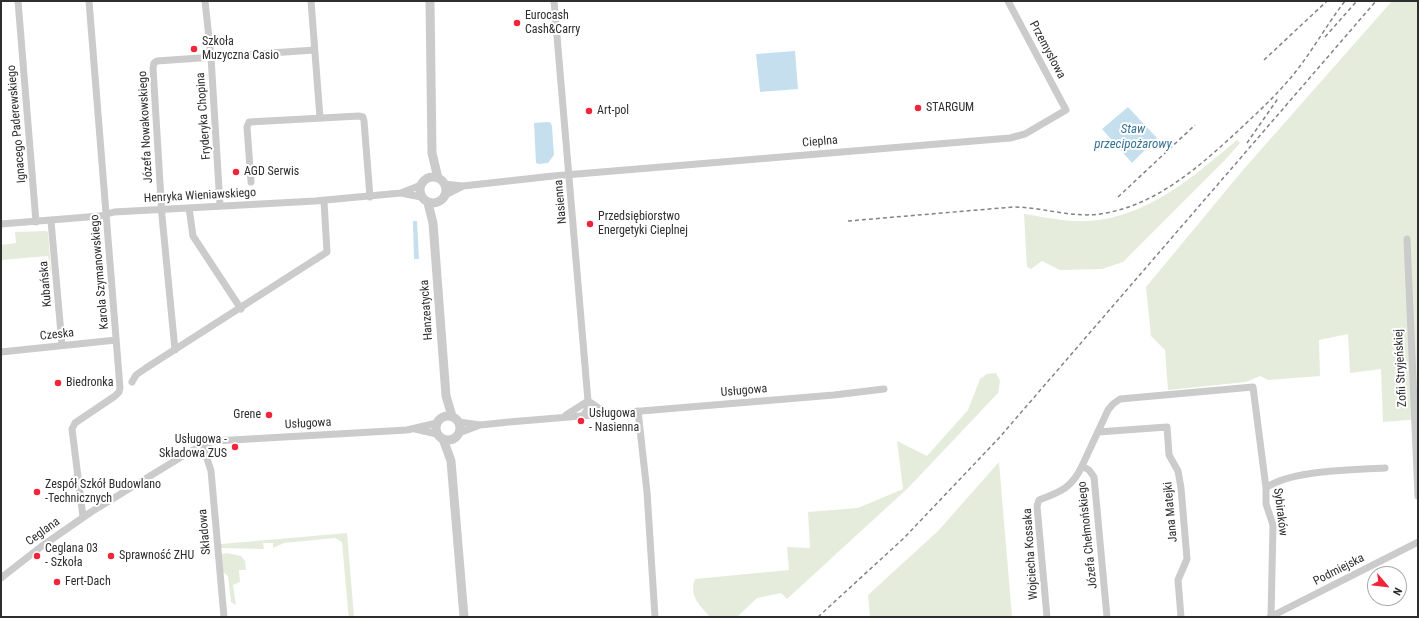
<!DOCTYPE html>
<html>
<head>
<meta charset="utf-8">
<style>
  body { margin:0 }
  #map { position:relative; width:1419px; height:618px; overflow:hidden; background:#fff; font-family:"Roboto Condensed",sans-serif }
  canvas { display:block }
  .frame { position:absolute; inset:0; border:2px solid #2e2e2e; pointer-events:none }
  .north { position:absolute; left:1367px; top:566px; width:40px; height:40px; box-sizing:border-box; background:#fff; border:1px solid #ababab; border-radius:50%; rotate:118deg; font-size:11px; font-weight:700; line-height:16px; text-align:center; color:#2e2e2e }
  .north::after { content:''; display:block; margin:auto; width:14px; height:18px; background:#f02539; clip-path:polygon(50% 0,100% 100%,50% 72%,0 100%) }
</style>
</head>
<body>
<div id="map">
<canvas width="1419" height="618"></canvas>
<div class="frame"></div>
<div class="north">N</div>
</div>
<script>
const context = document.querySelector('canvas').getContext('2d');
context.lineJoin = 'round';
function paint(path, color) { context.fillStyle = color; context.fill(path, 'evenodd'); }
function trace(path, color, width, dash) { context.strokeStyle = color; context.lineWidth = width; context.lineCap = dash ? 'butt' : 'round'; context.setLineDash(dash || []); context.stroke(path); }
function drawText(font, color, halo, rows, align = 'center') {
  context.font = font + ' "Roboto Condensed",sans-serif'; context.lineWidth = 4; context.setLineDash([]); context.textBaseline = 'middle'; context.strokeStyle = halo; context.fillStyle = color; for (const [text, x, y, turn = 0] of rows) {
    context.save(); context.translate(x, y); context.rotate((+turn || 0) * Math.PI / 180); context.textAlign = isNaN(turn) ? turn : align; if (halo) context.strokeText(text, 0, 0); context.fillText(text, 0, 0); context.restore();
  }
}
const green = new Path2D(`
  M1392,1H1418V417L1409,420L1383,422L1381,369L1350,373L1348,334L1319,340L1320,376L1268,380L1260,376L1246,382L1168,390L1165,350L1151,336L1146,287L1243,170Z
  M1237,140L1240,143L1225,160L1123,262L1102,269L1060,270L1042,261L1031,269L1027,267L1024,214C1044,217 1066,222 1087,221C1147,218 1194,176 1237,140Z
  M46,231L48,232L51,271L45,272L44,267L50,266L48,256L1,260V245L16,243L15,232Z
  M996,373L1000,381L998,393L908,488L787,599L781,593L757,598L737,617H710C699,604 689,597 695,579L789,570L787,547L810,548L808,512L858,508L903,489L897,441L927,456L968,410L980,379L987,374Z
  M999,462L1012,617H870L868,595L938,531Z
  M347,533L354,617H349L348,610L342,542L335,538L284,543L273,548V543H263L264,549L221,548V544Z
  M227,553L241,556L245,561L246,570H239L240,582L233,585L236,605L231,602L228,576L223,572L222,554Z`);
const water = new Path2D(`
  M795,51L798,89L760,92L756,54Z
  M1128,107L1157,138L1132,163L1102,129Z
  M548,122L551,123L552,127L554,155L548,163L539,164L536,163L534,123Z
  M413,221H417L419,259H414Z`);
const minor = new Path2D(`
  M18,1L36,222
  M205,1L211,57L220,206
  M311,1L320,118
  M554,1L588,401V408L583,416
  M251,182L247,127L249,122L359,116L363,117L364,121L370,197
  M444,184L463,186L553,176L1010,138L1025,134L1066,110L1008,1
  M401,193L421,185
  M445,195L463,186
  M189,208L193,236L241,309
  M51,221L62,345
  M1,224L100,216L114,212L315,201L401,193L421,197
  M1407,239L1418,496
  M175,350L162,216L153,68L154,63L157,61L314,50
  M1,352L116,340
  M132,382L136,375L146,368L327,252L324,201
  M588,401L606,413
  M638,411L647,492L655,617
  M566,415L588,401
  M459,422L480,425
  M415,429L437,434
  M1098,432L1167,427L1169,455L1178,471L1181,488L1187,559L1178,580L1181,617
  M459,433L480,425L509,422L834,395L884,389
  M203,446L211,471L224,617
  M1266,488C1290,470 1354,470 1385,468
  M83,517L72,429L75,423L115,396L119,392L120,388L89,1
  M1,578L42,546L91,512L191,451L214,441L407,430L437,423
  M1047,617L1037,506L1039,500C1060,492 1072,488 1082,466
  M1107,617L1094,477L1089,470L1082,466L1108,410L1113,404L1120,399L1253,387L1266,488V504L1273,525L1271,617
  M1270,617L1418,542`);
const tertiary = new Path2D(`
  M430,1L432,153L438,178
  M420 190a13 13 0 1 1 26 0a13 13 0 1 1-26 0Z
  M428,203L433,223L446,396L452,416
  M436 428a12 12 0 1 1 24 0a12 12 0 1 1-24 0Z
  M443,439L451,461L464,617`);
const rail = new Path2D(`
  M1325,37L1357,1
  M1264,60L1327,1
  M1247,143L1279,97
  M1118,197L1195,125
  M848,221L1013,207C1043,207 1070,218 1100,214C1156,206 1200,166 1240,129C1260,110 1280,92 1297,70C1314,48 1328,23 1345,1
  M818,617L904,538L999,438L1376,1`);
const markers = [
  [517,23,4,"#f02539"],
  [194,49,4,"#f02539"],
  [918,108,4,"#f02539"],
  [589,111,4,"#f02539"],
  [236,172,4,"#f02539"],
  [590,224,4,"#f02539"],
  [58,383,4,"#f02539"],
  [269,415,4,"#f02539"],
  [581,421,4,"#f02539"],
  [235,447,4,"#f02539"],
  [37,492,4,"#f02539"],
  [37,556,4,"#f02539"],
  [111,556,4,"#f02539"],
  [57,582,4,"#f02539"]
];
const poiNames = [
  ["Eurocash",525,16],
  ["Cash&Carry",525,30],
  ["Szkoła",202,42],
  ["Muzyczna Casio",202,56],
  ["STARGUM",926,108],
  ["Art-pol",597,111],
  ["AGD Serwis",244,172],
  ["Przedsiębiorstwo",598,217],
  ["Energetyki Cieplnej",598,231],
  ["Biedronka",66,383],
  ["Usługowa",589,414],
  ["- Nasienna",589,428],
  ["Grene",261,415,"right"],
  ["Usługowa -",227,440,"right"],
  ["Składowa ZUS",227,454,"right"],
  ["Zespół Szkół Budowlano",45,485],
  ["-Technicznych",45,499],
  ["Ceglana 03",45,549],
  ["- Szkoła",45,563],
  ["Sprawność ZHU",119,556],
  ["Fert-Dach",65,582]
];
const streetNames = [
  ["Przemysłowa",1047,50,62],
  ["Fryderyka Chopina",204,116,-94],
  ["Ignacego Paderewskiego",17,124,-95],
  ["Józefa Nowakowskiego",146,127,-93],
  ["Cieplna",820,142,-5],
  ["Henryka Wieniawskiego",200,196,-3],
  ["Nasienna",561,202,-95],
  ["Karola Szymanowskiego",100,272,-95],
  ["Kubańska",46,284,-95],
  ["Hanzeatycka",427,310,-94],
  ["Czeska",57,335,-6],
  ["Zofii Stryjeńskiej",1401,368,-93],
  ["Usługowa",744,391,-5],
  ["Usługowa",308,424,-3],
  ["Jana Matejki",1171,512,-95],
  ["Sybiraków",1280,512,83],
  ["Ceglana",43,532,-36],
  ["Składowa",205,532,-95],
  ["Józefa Chełmońskiego",1088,535,-96],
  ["Wojciecha Kossaka",1031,554,-94],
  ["Podmiejska",1339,570,-27]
];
const waterNames = [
  ["Staw",1133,130],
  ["przecipożarowy",1133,145]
];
paint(green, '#e5ecdb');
paint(water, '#c5dfee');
trace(minor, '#cbcbcb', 7);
trace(tertiary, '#cbcbcb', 9);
trace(rail, '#838383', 1.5, [4, 3]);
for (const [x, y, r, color] of markers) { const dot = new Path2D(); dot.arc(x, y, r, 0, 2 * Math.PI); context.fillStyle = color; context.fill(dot); trace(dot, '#fff', 1.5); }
drawText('12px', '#2e2e2e', '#fff', poiNames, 'left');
drawText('12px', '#2e2e2e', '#fff', streetNames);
drawText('italic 13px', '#377395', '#fff', waterNames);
</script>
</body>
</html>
